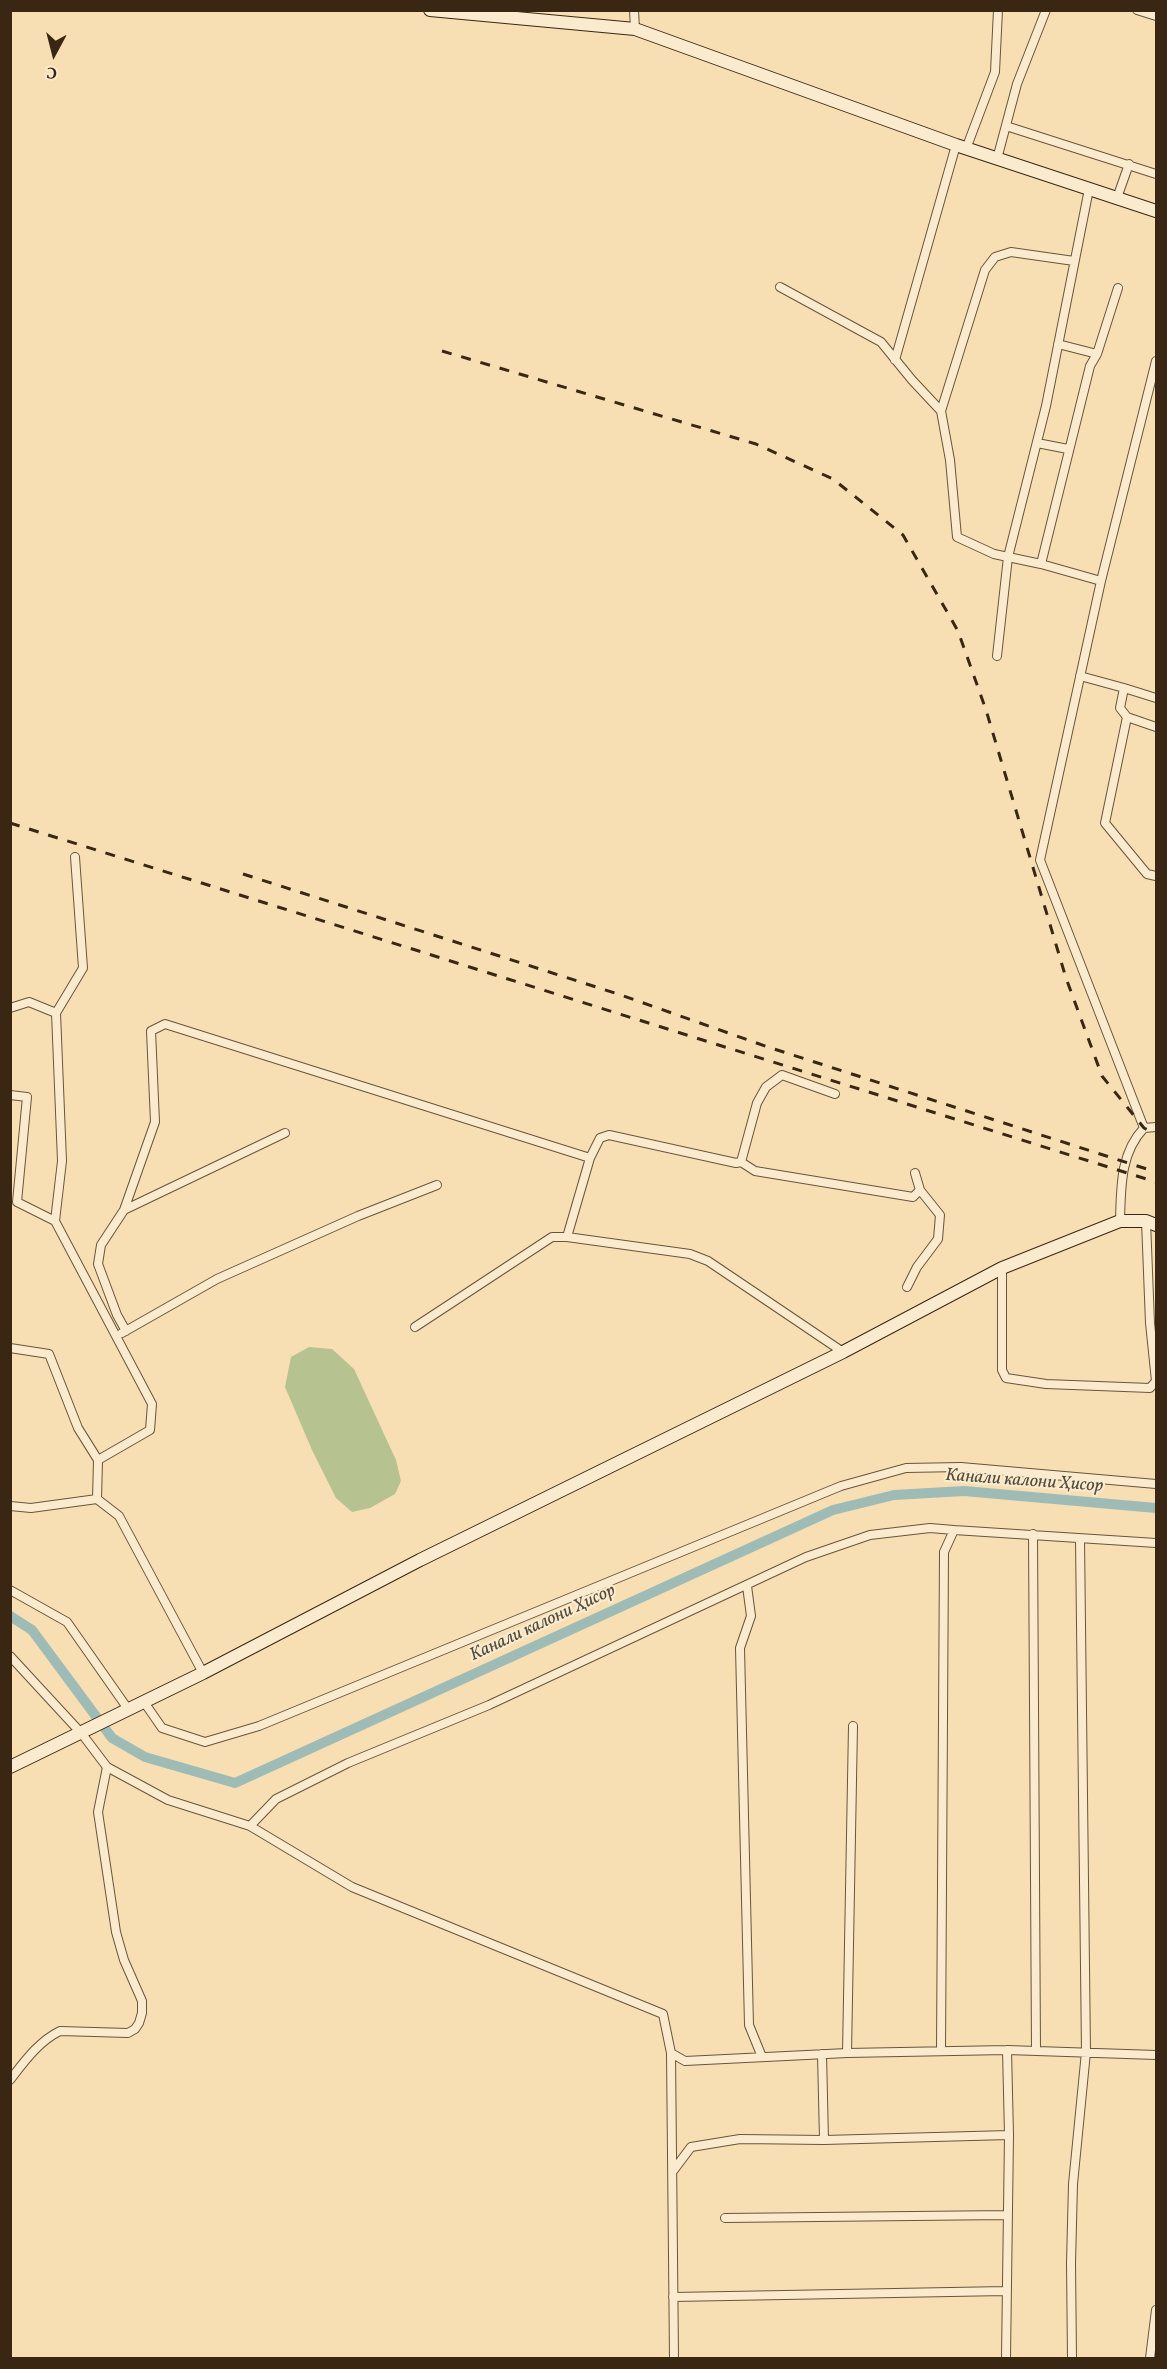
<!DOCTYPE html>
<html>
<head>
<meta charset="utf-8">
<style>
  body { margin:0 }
  #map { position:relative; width:1167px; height:2369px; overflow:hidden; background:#f7dfb3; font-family:Vollkorn,serif }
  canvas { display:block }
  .frame { position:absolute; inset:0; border:12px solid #392713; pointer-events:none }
  .north { position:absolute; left:24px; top:24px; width:60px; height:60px; -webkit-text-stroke:4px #faeace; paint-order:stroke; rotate:187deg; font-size:16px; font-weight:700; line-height:24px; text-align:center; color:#392713 }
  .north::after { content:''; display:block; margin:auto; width:21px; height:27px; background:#392713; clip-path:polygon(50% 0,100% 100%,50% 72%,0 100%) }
</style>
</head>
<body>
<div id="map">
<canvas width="1167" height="2369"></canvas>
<div class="frame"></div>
<div class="north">С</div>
</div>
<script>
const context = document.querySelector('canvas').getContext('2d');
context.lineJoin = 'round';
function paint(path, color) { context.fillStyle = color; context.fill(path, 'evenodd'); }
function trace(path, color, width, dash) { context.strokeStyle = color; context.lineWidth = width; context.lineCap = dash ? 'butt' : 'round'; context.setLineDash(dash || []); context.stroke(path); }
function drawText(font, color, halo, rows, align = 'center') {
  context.font = font + ' Vollkorn,serif'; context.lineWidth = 4.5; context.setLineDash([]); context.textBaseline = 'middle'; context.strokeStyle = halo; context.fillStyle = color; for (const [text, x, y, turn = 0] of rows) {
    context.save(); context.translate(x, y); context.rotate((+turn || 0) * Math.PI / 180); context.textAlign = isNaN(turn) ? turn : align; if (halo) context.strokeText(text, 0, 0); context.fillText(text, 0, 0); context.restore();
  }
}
const green = new Path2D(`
  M309,1347L332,1349L354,1369L396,1460L401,1481L395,1494L370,1508L352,1512L336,1498L312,1450L285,1387L291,1357Z`);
const canal = new Path2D(`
  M10,1616L32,1630L112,1738L145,1757L235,1783L833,1510L894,1495L964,1491L1156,1508`);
const minor = new Path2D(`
  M634,10L635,29
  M1137,10L1156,16
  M1006,126L1156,174
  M966,149L995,72L998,10
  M997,159L1017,84L1046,10
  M1117,198L1129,164
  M780,287L881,342L912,380L941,411L950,460L957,537L994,554L1041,564L1101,581
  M1058,344L1097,354
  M895,360L956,145
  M941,411L985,270L995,257L1011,252L1074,261
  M1037,443L1068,449
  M1041,564L1090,366L1097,354L1118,288
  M997,656L1008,557L1046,406L1089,189
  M1080,676L1124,688L1120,708L1127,717L1156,727
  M1124,688L1156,698
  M1127,717L1105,823L1147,874L1156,876
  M75,857L83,968L56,1013L62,1161L55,1221L152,1404L150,1430L98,1460
  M10,1008L29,1002L56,1013
  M10,1095L27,1097L17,1202L55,1221
  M1144,1128L1156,1127
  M741,1162L755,1171L913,1197L920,1190
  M124,1210L285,1133
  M1120,1221C1121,1188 1120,1153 1144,1128L1040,860L1101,581L1156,361
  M567,1237L590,1158L600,1138L609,1135L736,1163L741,1162L757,1103L766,1087L782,1075L835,1094
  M1002,1268V1370L1006,1378L1046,1384L1150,1388L1156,1381L1150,1323L1146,1221
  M907,1287L917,1267L938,1239L940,1215L920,1190L915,1173
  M415,1327L552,1237H567L690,1254L708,1261L843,1352
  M126,1331L117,1315L98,1264L101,1245L124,1210L155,1122L151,1031L165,1024L590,1158
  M122,1333L217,1279L358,1216L437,1185
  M10,1348L49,1354L78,1428L98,1460L97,1499
  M10,1506L31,1508L97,1499L119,1516L203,1673
  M1033,1534L1036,2049
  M747,1586L751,1616L740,1648L749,2025L762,2057
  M10,1590L67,1622L128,1709
  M10,1656L82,1734L107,1767L168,1800L250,1826L352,1887L663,2014L671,2053L685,2061L847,2053L1007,2050L1156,2055
  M144,1702L162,1728L205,1742L259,1726L841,1486L906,1468L961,1467L1156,1484
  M250,1826L276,1799L348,1763L489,1705L806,1557L870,1535L930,1528L954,1530
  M941,2051L944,1552L954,1530L1156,1543
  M671,2053L674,2358
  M847,2053L853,1726
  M822,2054L824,2140L1009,2135
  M10,2080C24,2062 39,2041 60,2031L128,2033L135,2029L139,2023L142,2013V2001L124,1960L116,1932L98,1812L107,1767
  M673,2171L691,2147L740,2139L824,2140
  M725,2218L1007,2215
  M673,2297L1006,2291
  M1006,2358L1009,2135L1007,2050
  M1072,2358L1071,2263L1073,2184L1086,2052L1080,1539
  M1150,2358L1156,2310`);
const secondary = new Path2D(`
  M430,10L635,29L956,145L1156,211
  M10,1767L203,1673L420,1560L843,1352L1002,1268L1120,1221H1146L1156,1225`);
const rail = new Path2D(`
  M442,351L756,444L833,479L903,535L958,631L986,710L1066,978L1102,1076L1144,1128L1156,1134
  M10,823L1156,1182
  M243,874L618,994L768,1047L1156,1172`);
const waterNames = [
  ["Канали калони Ҳисор",1024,1482,4],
  ["Канали калони Ҳисор",543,1624,-25]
];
paint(green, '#b6c391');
trace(canal, '#9fbbb5', 10);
trace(minor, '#68553b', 10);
trace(secondary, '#392713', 14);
trace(minor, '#faeace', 8);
trace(secondary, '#faeace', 12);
trace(rail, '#392713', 3, [10, 10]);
drawText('italic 18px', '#524c3c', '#faeace', waterNames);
</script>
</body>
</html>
